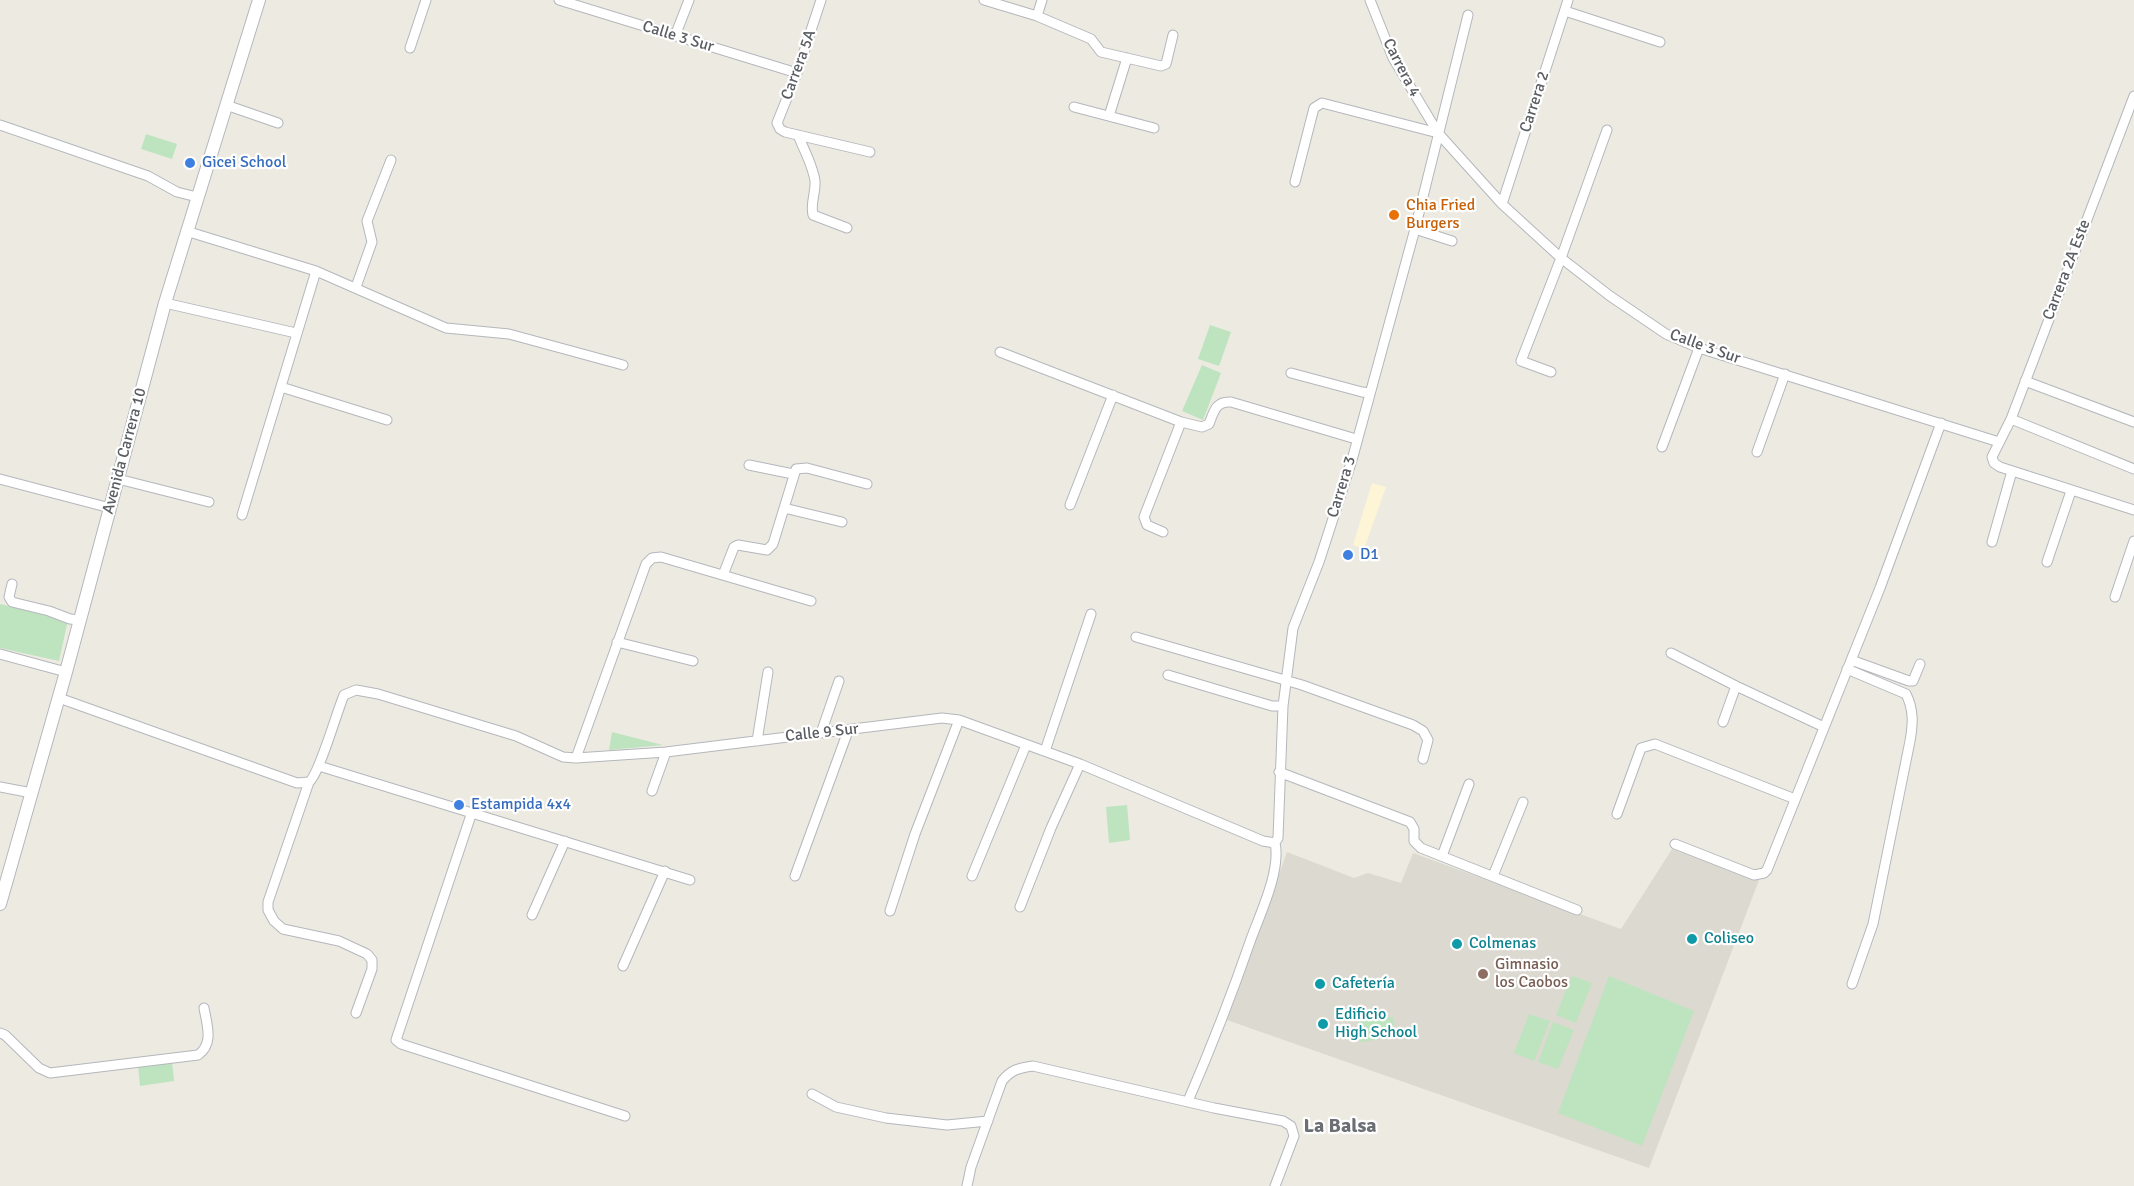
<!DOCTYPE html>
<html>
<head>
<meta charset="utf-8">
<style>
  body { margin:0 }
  canvas { display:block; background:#eceae1 }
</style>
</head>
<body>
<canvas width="2134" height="1186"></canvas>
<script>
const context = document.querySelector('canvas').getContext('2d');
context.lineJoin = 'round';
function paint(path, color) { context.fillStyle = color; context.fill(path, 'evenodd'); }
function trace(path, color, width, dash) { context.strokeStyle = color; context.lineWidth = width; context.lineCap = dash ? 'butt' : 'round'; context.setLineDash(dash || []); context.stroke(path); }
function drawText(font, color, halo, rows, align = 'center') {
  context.font = font + ' Signika,sans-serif'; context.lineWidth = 4.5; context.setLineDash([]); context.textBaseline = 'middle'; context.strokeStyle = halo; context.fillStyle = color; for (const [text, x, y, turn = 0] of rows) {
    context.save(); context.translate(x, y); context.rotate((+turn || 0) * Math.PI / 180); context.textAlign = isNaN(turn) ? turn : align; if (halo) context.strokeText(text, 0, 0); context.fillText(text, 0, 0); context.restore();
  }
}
const commercial = new Path2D(`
  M1372,483L1386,487L1364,549L1353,545Z`);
const education = new Path2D(`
  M1672,849L1759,880L1649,1168L1227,1020L1287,852L1354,878L1368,873L1401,883L1413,853L1621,929Z`);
const green = new Path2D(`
  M146,134L177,144L172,159L141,149Z
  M1210,325L1231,332L1219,366L1198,359Z
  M1202,365L1221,373L1203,420L1182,411Z
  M0,604L68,620L59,661L0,648Z
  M612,732L663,745L609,750Z
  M1127,805L1130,840L1109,843L1106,807Z
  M1572,976L1592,983L1576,1023L1556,1015Z
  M1609,976L1694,1011L1642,1146L1558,1113Z
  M1529,1014L1550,1021L1534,1061L1514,1053Z
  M1393,1017L1396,1037L1360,1042L1358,1022Z
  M1553,1022L1574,1030L1558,1069L1538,1062Z
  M172,1061L174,1081L140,1086L138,1065Z`);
const minor = new Path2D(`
  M559,0L797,73
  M821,0L797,73L777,123L780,129L785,132L870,152
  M984,0L1037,16L1091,39L1101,52L1161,66L1166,64L1173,35
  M1370,0L1393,58L1438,133L1502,204L1561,258L1610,296L1666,334L1699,348L1999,442
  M1565,11L1660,42
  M1037,16L1042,0
  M675,36L689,0
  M410,48L426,0
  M2134,96L2011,419L1992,457L1994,463L2000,467L2134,510
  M226,105L278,123
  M1074,107L1154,128
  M1109,116L1127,58
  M0,125L148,176L177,192L197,197
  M798,135C804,150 813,166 815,181C816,193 810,203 813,215L847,228
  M1295,182L1314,108L1322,103L1438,133
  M1502,204L1568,0
  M1415,229L1452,241
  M186,231L316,271L446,328L509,334L623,365
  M356,287L372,242L367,221L391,160
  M165,303L296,333
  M1000,352L1181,422L1202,427L1209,424C1214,411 1216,401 1231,402L1356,439
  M1551,372L1521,361L1561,258L1607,130
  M1291,373L1362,392L1370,393
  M2025,381L2134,422
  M281,387L387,420
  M2011,419L2134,469
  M1662,447L1699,348
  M1757,452L1785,374
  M749,465L793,474
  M0,479L110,508
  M118,479L209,502
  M1070,505L1113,395
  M784,508L842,522
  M242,515L316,271
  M1163,532L1147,525L1144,517L1181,422
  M1992,542L2012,471
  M2047,562L2071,491
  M723,575L734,547L738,545L767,550L773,544L796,469L807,468L867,484
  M12,584L9,597L12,602L49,611L70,619L80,620
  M2115,597L2134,541
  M1136,637L1302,685L1413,725L1423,731L1428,740L1423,759
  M617,642L693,661
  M1671,653L1736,686L1824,727
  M0,654L66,672
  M1851,660L1909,681H1913L1920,664
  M1847,669L1906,694C1914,710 1913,724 1910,741L1873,924L1852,984
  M1168,675L1272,706H1283
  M59,698L297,783L309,782
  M1723,722L1736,686
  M821,733L839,681
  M757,741L768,672
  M1045,751L1091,614
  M576,758L646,564L652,558L661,557L811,601
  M319,766L690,880
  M1279,772L1410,822L1414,829V841L1421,848L1577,910
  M0,787L32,793
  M652,791L666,752
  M472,812L396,1040L401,1044L625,1116
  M1617,814L1641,748L1655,744L1795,799
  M1275,843L1278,838L1283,706L1293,628L1319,562L1352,460L1415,229L1468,15
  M1675,844L1754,875L1764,873L1767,870L1880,588L1941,423
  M1442,856L1469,784
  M795,876L848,731
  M972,876L1026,745
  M1493,876L1523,802
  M1020,907L1051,828L1080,764
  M890,911L915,834L959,720
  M532,915L565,841
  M623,966L665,871
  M356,1013L372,969V960L367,954L339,941L283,929L274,921L268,910V902L309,782C319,775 337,711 344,695L356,690L378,694L516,736L563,757L576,758L666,752L942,718L959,720L1080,764L1263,841L1275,843
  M0,1033L5,1035L39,1068L50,1073L198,1055C214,1044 207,1025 204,1008
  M812,1094L836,1107L886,1118L947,1125L988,1121
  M1188,1101C1211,1048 1232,994 1251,939C1261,912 1281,870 1275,843
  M967,1186L971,1167L1002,1081C1011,1070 1018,1068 1033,1066L1214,1108L1283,1121L1291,1126L1294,1136L1275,1186`);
const tertiary = new Path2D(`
  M0,904L66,672L165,303L259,0`);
const markers = [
  [190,163,6,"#3f7fe0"],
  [1394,215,6,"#e8710a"],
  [1348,555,6,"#3f7fe0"],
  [459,805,6,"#3f7fe0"],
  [1692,939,6,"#0f9aa8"],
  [1457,944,6,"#0f9aa8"],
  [1483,974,6,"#8d6e63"],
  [1320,984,6,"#0f9aa8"],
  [1323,1024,6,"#0f9aa8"]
];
const streetNames = [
  ["Calle 3 Sur",678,37,17],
  ["Carrera 5A",799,65,-70],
  ["Carrera 4",1401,68,63],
  ["Carrera 2",1535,102,-72],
  ["Carrera 2A Este",2067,270,-69],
  ["Calle 3 Sur",1705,347,20],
  ["Avenida Carrera 10",125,451,-75],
  ["Carrera 3",1342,487,-73],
  ["Calle 9 Sur",822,733,-6]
];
const shopNames = [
  ["Gicei School",202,163],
  ["D1",1360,555],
  ["Estampida 4x4",471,805]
];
const foodNames = [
  ["Chia Fried",1406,206],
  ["Burgers",1406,224]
];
const cultureNames = [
  ["Coliseo",1704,939],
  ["Colmenas",1469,944],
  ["Cafetería",1332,984],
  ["Edificio",1335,1015],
  ["High School",1335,1033]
];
const educationNames = [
  ["Gimnasio",1495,965],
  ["los Caobos",1495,983]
];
const quarterNames = [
  ["La Balsa",1340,1127]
];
paint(commercial, '#fdf5d6');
paint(education, '#dcd9d0');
paint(green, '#bee4bf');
trace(minor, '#b4b7bc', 11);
trace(tertiary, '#b4b7bc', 14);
trace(minor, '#fff', 9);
trace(tertiary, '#fff', 12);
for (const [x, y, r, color] of markers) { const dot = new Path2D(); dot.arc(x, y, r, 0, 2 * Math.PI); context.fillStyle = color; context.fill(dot); trace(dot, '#fff', 2); }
drawText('16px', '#5a5d62', '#fff', streetNames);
drawText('16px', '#366cbe', '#fff', shopNames, 'left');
drawText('16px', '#c56008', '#fff', foodNames, 'left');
drawText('16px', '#0d838f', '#fff', cultureNames, 'left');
drawText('16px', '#785e54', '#fff', educationNames, 'left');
drawText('bold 20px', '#6b6f74', '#fff', quarterNames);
</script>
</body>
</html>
